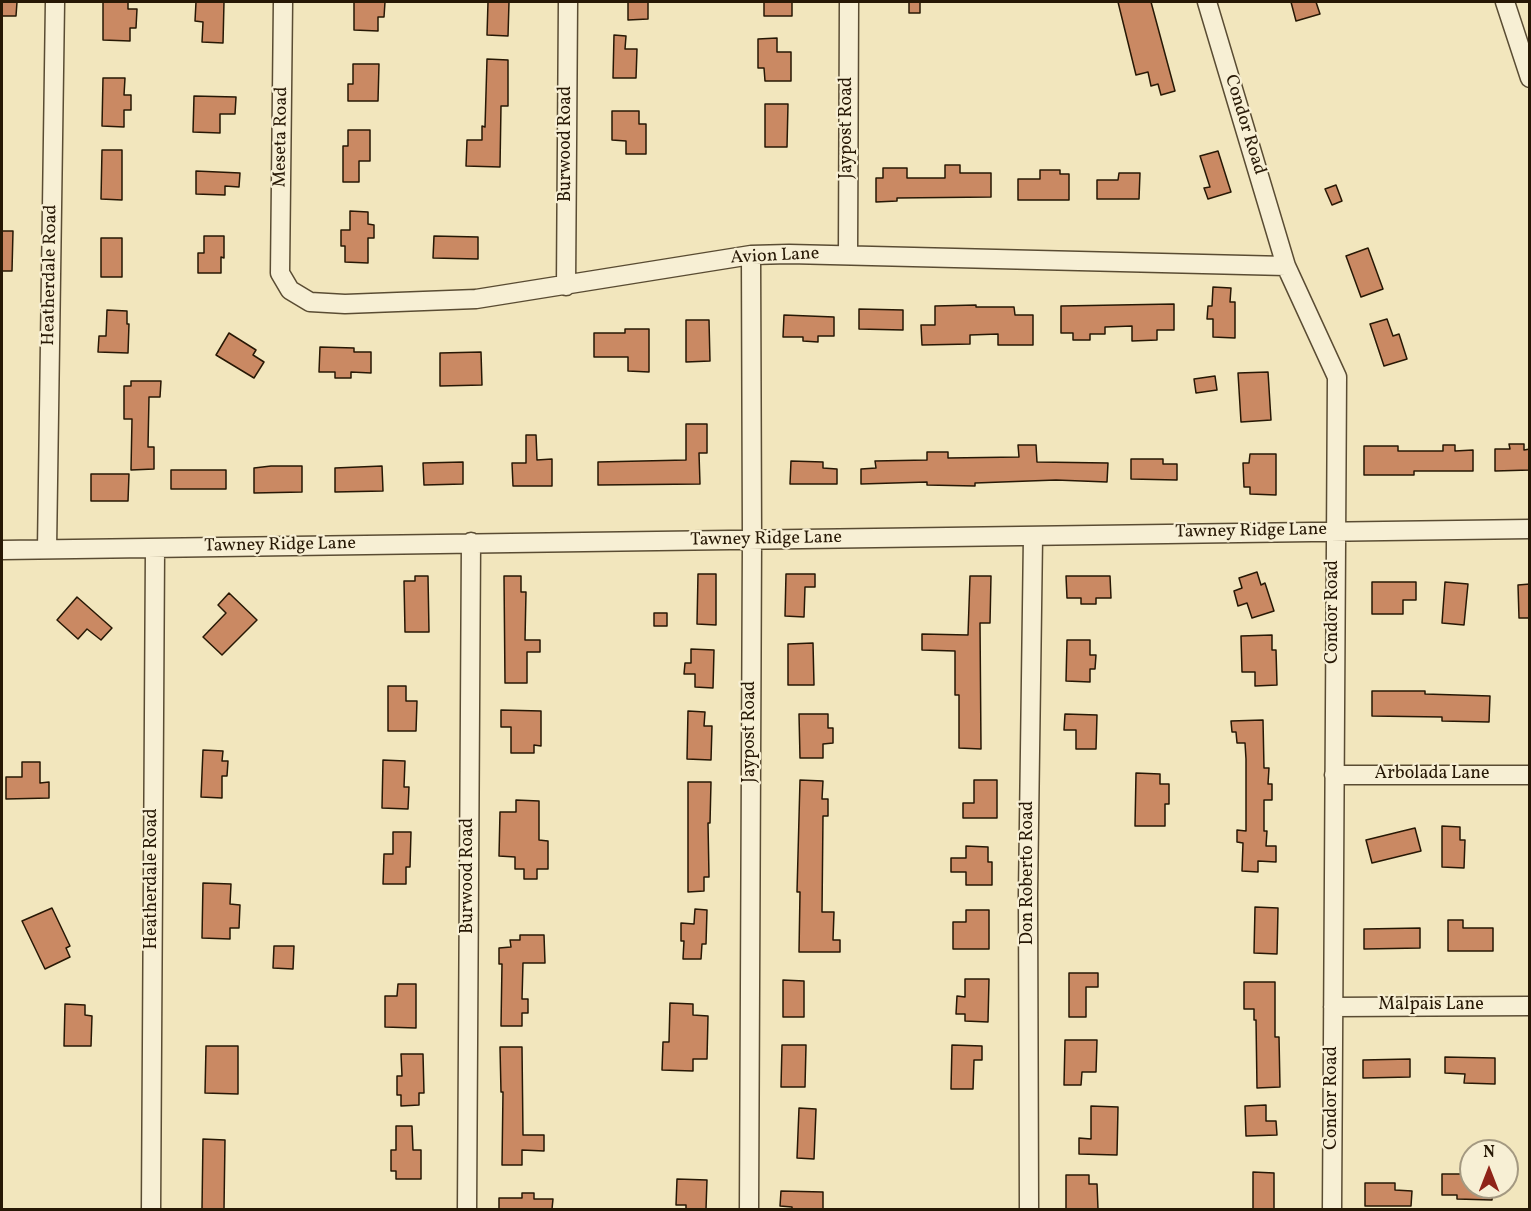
<!DOCTYPE html>
<html>
<head>
<meta charset="utf-8">
<style>
  body { margin:0 }
  #map { position:relative; width:1531px; height:1211px; overflow:hidden; background:#f2e6bd; font-family:Vollkorn,serif }
  canvas { display:block }
  .frame { position:absolute; inset:0; border:3px solid #271805; pointer-events:none }
  .north { position:absolute; left:1459px; top:1139px; width:60px; height:60px; box-sizing:border-box; background:#f7efd4; border:2px solid #a49981; border-radius:50%; rotate:0deg; font-size:16px; font-weight:700; line-height:24px; text-align:center; color:#271805 }
  .north::after { content:''; display:block; margin:auto; width:21px; height:27px; background:#8f2418; clip-path:polygon(50% 0,100% 100%,50% 72%,0 100%) }
</style>
</head>
<body>
<div id="map">
<canvas width="1531" height="1211"></canvas>
<div class="frame"></div>
<div class="north">N</div>
</div>
<script>
const context = document.querySelector('canvas').getContext('2d');
context.lineJoin = 'round';
function paint(path, color) { context.fillStyle = color; context.fill(path, 'evenodd'); }
function trace(path, color, width, dash) { context.strokeStyle = color; context.lineWidth = width; context.lineCap = dash ? 'butt' : 'round'; context.setLineDash(dash || []); context.stroke(path); }
function drawText(font, color, halo, rows, align = 'center') {
  context.font = font + ' Vollkorn,serif'; context.lineWidth = 4.5; context.setLineDash([]); context.textBaseline = 'middle'; context.strokeStyle = halo; context.fillStyle = color; for (const [text, x, y, turn = 0] of rows) {
    context.save(); context.translate(x, y); context.rotate((+turn || 0) * Math.PI / 180); context.textAlign = isNaN(turn) ? turn : align; if (halo) context.strokeText(text, 0, 0); context.fillText(text, 0, 0); context.restore();
  }
}
const building = new Path2D(`
  M2,2H17L16,16H2Z
  M103,2H128V9H137L136,28H130V41L103,40Z
  M196,2H224L223,43L202,42L203,22L195,21Z
  M354,2H385L384,17H378V31L354,30Z
  M488,2H509L508,36L487,35Z
  M628,2H648V19L628,20Z
  M764,2H792V16H764Z
  M909,2H920V13H909Z
  M1118,2H1151L1175,91L1161,95L1158,84L1151,86L1148,72L1136,75Z
  M1291,2H1316L1320,14L1296,21Z
  M614,35L626,36L625,49H637L636,78H613Z
  M777,38V52H791V81H765L764,68H758V39Z
  M487,59L508,60V106H501L500,167L466,166L467,140H482V126L485,127Z
  M353,64H379L378,101H348V84H353Z
  M103,78H125L124,95H131V110H124V127L102,126Z
  M194,96L236,97L235,114H220V133L193,132Z
  M765,104H788L787,147H765Z
  M612,111H639V124H646V154H626V141L612,140Z
  M348,130H370V161H359V182H343V146H348Z
  M102,150H122V200L101,199Z
  M1218,151L1231,192L1208,199L1204,188L1210,187L1200,156Z
  M945,165H960V173H991V197L897,198V201L876,202V178H883V168H907V178H945Z
  M1040,170H1060V174H1069V200H1018V179H1040Z
  M196,171L240,173L239,187L225,186V195L196,194Z
  M1119,173H1140L1139,199H1097V180H1118Z
  M1336,185L1342,201L1332,205L1325,189Z
  M350,211L368,212V224L374,225V238H368V263L345,262V246H341V230H350Z
  M2,231H13L12,271H2Z
  M204,236H224V258L221,257V273H198V253H204Z
  M434,236L478,237V259L433,258Z
  M101,238H122V277H101Z
  M1368,248L1383,289L1361,297L1346,256Z
  M1213,287L1231,288L1230,302H1235V338L1213,337V319H1207L1208,306H1212Z
  M1174,304V330H1157V340L1132,341V326L1105,327V334H1090V340H1073V333H1061V306Z
  M976,305V307H1014L1015,315H1033V345H998V334L970,335V344L922,345L921,325H935V306Z
  M859,309L903,310V330L859,329Z
  M107,310L127,311V324H129L128,353L98,352L99,336H106Z
  M784,315L834,317V336H818V342L803,341V337H783Z
  M1387,319L1393,336L1399,334L1407,359L1384,366L1370,324Z
  M686,320H709L710,361L686,362Z
  M625,329H649V372L628,371V357H594V333H625Z
  M229,333L256,350L253,355L264,362L254,378L216,355Z
  M320,347L354,348V352H371V373L351,372V378H335V372H319Z
  M481,352L482,385L440,386V353Z
  M1268,372L1271,420L1241,422L1238,373Z
  M1215,376L1217,390L1196,393L1194,379Z
  M131,381H161L160,397H149L148,447H154V469L131,470L132,419H124V386H131Z
  M686,424H707V453H699L700,484L598,485V462L686,460Z
  M526,435H536L537,460L552,459V486H513L512,463H526Z
  M1509,444H1524V450L1530,449V470L1495,471V449H1510Z
  M1018,445H1036L1037,462L1108,463L1107,482L1056,480L975,483V486L927,485V482L861,484V469L876,468L875,461L927,460V452H948V458L1019,457Z
  M1443,445H1455V451L1473,450V471H1414V475H1364V446H1398V451H1443Z
  M1250,454H1276V495L1250,494V487H1244L1243,463H1249Z
  M1131,459H1163V464H1177V480L1131,479Z
  M791,461L823,462V468L837,469V484H790Z
  M463,462V484L424,485L423,463Z
  M271,466H302V492L254,493V468Z
  M382,466L383,491L335,492V468Z
  M171,470H226V489H171Z
  M91,474H129L128,501H91Z
  M1257,572L1261,585L1265,583L1274,611L1252,618L1247,603L1238,606L1234,591L1242,588L1239,578Z
  M698,574H716V625L697,624Z
  M786,574H815V587H805L804,617L785,616Z
  M415,576H428L429,632H405L404,581H415Z
  M504,576H521V592H526L525,640H540V652H527V683H505Z
  M970,576H991L990,623H980L981,749L959,748V695H955V651L922,650V634L968,635Z
  M1066,576H1110L1111,598H1096V604H1081V598H1067Z
  M1372,582H1416V600H1403V614H1372Z
  M1445,582L1468,584L1464,625L1442,623Z
  M1530,584V618H1519L1518,585Z
  M229,593L257,620L222,655L203,637L226,613L218,605Z
  M77,597L112,628L101,640L87,629L78,639L57,620Z
  M654,613H667V626H654Z
  M1272,635V650H1276L1277,685L1255,686V672H1242L1241,636Z
  M1067,640H1090V655H1096L1095,669H1090V682L1066,681Z
  M813,643L814,685H788V644Z
  M691,649L714,650L713,688L695,687V674H684L685,663H691Z
  M388,686H406V701H417L416,731H388Z
  M1372,691H1425V694L1490,696L1489,722L1442,721V717L1372,716Z
  M501,710L541,711V746L534,745V753H511V727H501Z
  M688,711L705,712L704,726H712L711,760L687,759Z
  M799,714H828V728H833V743L823,744V758H800Z
  M1065,714L1097,715L1096,749H1076V730H1064Z
  M1263,720L1264,768H1269L1268,784H1272V800H1264V831H1267L1266,846H1276V862L1258,861V872L1242,871L1243,843L1237,842V830L1246,831V759L1245,743H1237L1236,732H1232L1231,721Z
  M203,750L223,751L222,761H228L227,776H222V798L201,797Z
  M383,760L405,761L404,787H409L408,809L382,808Z
  M22,762H40V783L49,782V798L6,799V777H22Z
  M1136,773L1160,774V784H1169V804H1165V826H1135Z
  M800,780L823,781L822,799H828V816H823L822,912H834L833,940H840V952H799L800,892H797Z
  M974,780H997V818H963V803H974Z
  M688,782H711L710,823H708L709,877H704V891L688,892Z
  M516,800L539,801V840L548,841V869H537V879H524V869H515V857L499,856L500,812H516Z
  M1442,826L1460,827V840H1465L1464,868L1442,867Z
  M1415,828L1421,851L1372,863L1366,840Z
  M393,832H411L410,867H406V884H383L384,854H393Z
  M966,846L988,847V862H992V885H966V872H951V858H966Z
  M203,883L231,884L230,904L240,905L239,928H230V939L202,938Z
  M1255,907L1278,908L1277,954L1254,953Z
  M52,908L70,946L66,948L70,957L45,969L22,921Z
  M695,909L707,910L706,944H702L701,959H683L684,941H681V923L694,924Z
  M966,910H989V949H953V922H966Z
  M1448,920H1463V928H1493V951H1448Z
  M1420,928V948L1364,949V929Z
  M520,935H544L545,963H523L522,999H528V1013H522V1026H501L502,964H499V948L511,947L510,940H520Z
  M274,946H294L293,969L273,968Z
  M1069,973H1098V987H1086V1017H1069Z
  M965,979H989L988,1022L965,1021V1014H956L957,996L965,997Z
  M783,980L804,981V1017H783Z
  M1244,982H1275V1037H1279L1280,1087L1257,1088L1256,1020H1254V1009H1244Z
  M398,984H416V1028L385,1027V996H397Z
  M670,1003L693,1004V1015L708,1016L707,1059H693V1071L662,1070L663,1042H669Z
  M65,1004L85,1005V1015L92,1016L91,1046H64Z
  M1065,1040H1097L1096,1072H1082L1081,1085H1064Z
  M782,1045H806L805,1087H781Z
  M952,1045L982,1046V1060H974L973,1089H951Z
  M206,1046H238V1094L205,1093Z
  M500,1047H522L523,1135H544V1151L522,1150V1165H502L503,1092H501Z
  M401,1054H423L424,1093H419V1105L401,1106V1095H397V1076H402Z
  M1445,1057L1495,1058V1084L1464,1083L1465,1074L1445,1073Z
  M1410,1059V1077L1363,1078V1060Z
  M1266,1105V1121H1276L1277,1135L1246,1136L1245,1106Z
  M1091,1106L1118,1107L1117,1155L1079,1154V1138L1091,1139Z
  M799,1108L816,1109L814,1159L797,1158Z
  M396,1126H412L413,1150H421V1179H396V1171H391V1150H396Z
  M203,1139L225,1140L224,1209H202Z
  M1253,1172L1274,1173V1209H1253Z
  M1442,1174H1471V1187H1493L1492,1200L1457,1199V1195H1442Z
  M1066,1175H1089V1184H1097L1098,1209H1066Z
  M677,1179L707,1180L706,1209H686V1205H676Z
  M1365,1183H1395V1190L1412,1191L1411,1206H1365Z
  M781,1191L823,1192V1209H792V1207L780,1206Z
  M522,1193H534V1199H553L552,1209H499V1198H522Z`);
const minor = new Path2D(`
  M283,2L280,273L290,290L310,302L345,304L476,299L751,255L789,254L1286,266
  M1207,2L1286,266L1337,377L1332,1210
  M1505,2L1530,78
  M848,254L849,2
  M566,286L568,2
  M47,549L55,2
  M2,550L1530,529
  M1334,775H1530
  M1333,1007L1530,1006
  M151,1210L155,549
  M467,1210L471,542
  M749,1210L752,540L751,255
  M1029,1210L1028,894L1033,537`);
const streetNames = [
  ["Condor Road",1244,125,73],
  ["Jaypost Road",848,128,-90],
  ["Meseta Road",282,137,-89],
  ["Burwood Road",567,144,-90],
  ["Avion Lane",775,257,-3],
  ["Heatherdale Road",51,275,-89],
  ["Tawney Ridge Lane",1251,532,-1],
  ["Tawney Ridge Lane",766,540,-1],
  ["Tawney Ridge Lane",280,546,-1],
  ["Condor Road",1334,612,-90],
  ["Jaypost Road",751,732,-90],
  ["Arbolada Lane",1432,775],
  ["Don Roberto Road",1029,873,-90],
  ["Burwood Road",469,876,-90],
  ["Heatherdale Road",153,879,-90],
  ["Malpais Lane",1431,1006],
  ["Condor Road",1333,1098,-90]
];
paint(building, '#ca8963');
trace(building, '#271805', 1.5);
trace(minor, '#5a4c33', 21);
trace(minor, '#f7efd4', 18);
drawText('18px', '#271805', '#f7efd4', streetNames);
</script>
</body>
</html>
